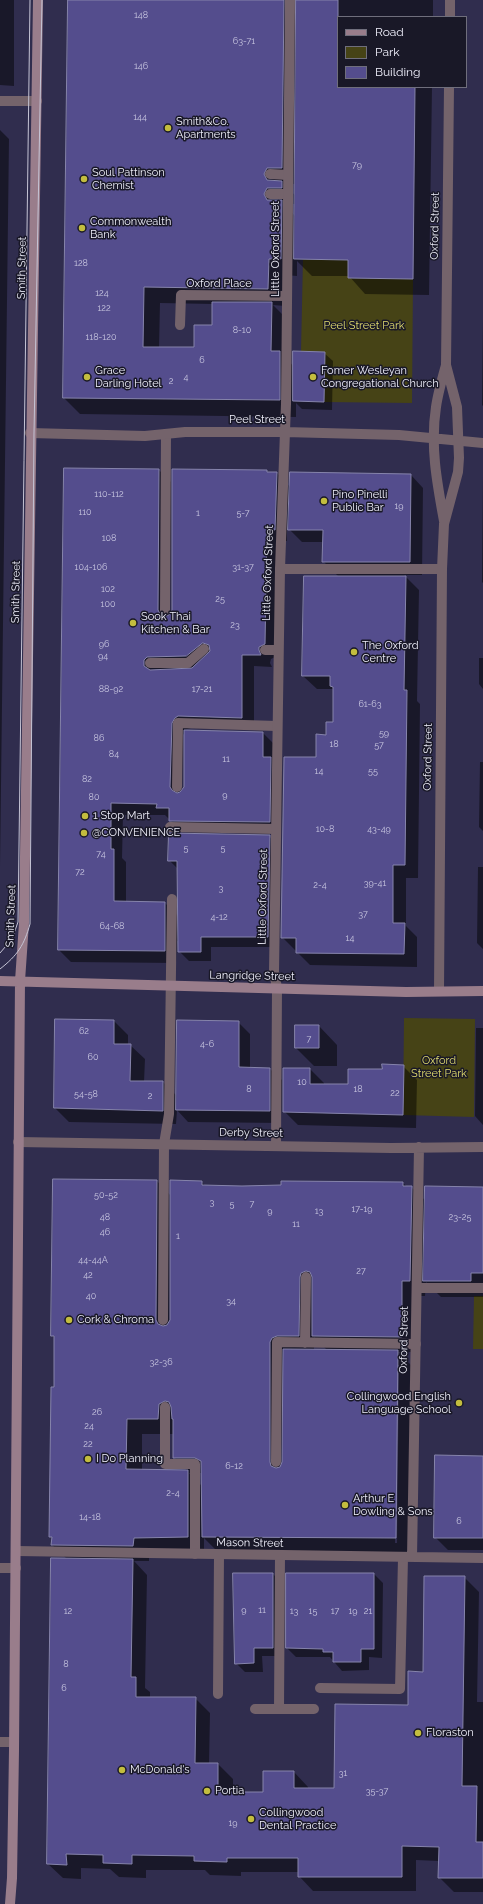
<!DOCTYPE html>
<html>
<head>
<meta charset="utf-8">
<style>
  body { margin:0 }
  #map { position:relative; width:483px; height:1904px; overflow:hidden; background:#302d4e; font-family:Raleway,sans-serif }
  canvas { display:block }
  .legend { position:absolute; left:337px; top:16px; width:130px; height:72px; box-sizing:border-box; background:#191827; border:1px solid #6f6e7c; margin:0; padding:5px 7px; list-style:none; font-size:12px; color:#efeffb }
  .legend li { display:flex; align-items:center; gap:8px; height:20px }
  .legend b { width:20px; border:1px solid #6f6e7c }
</style>
</head>
<body>
<div id="map">
<canvas width="483" height="1904"></canvas>
<ul class="legend">
<li><b style="height:5px;background:#997d8b"></b>Road</li>
<li><b style="height:11px;background:#464316"></b>Park</li>
<li><b style="height:11px;background:#544d8d"></b>Building</li>
</ul>
</div>
<script>
const context = document.querySelector('canvas').getContext('2d');
context.lineJoin = 'round';
function paint(path, color) { context.fillStyle = color; context.fill(path, 'evenodd'); }
function trace(path, color, width, dash) { context.strokeStyle = color; context.lineWidth = width; context.lineCap = dash ? 'butt' : 'round'; context.setLineDash(dash || []); context.stroke(path); }
function drawText(font, color, halo, rows, align = 'center') {
  context.font = font + ' Raleway,sans-serif'; context.lineWidth = 3; context.setLineDash([]); context.textBaseline = 'middle'; context.strokeStyle = halo; context.fillStyle = color; for (const [text, x, y, turn = 0] of rows) {
    context.save(); context.translate(x, y); context.rotate((+turn || 0) * Math.PI / 180); context.textAlign = isNaN(turn) ? turn : align; if (halo) context.strokeText(text, 0, 0); context.fillText(text, 0, 0); context.restore();
  }
}
const green = new Path2D(`
  M303,259L348,260V278L413,279L412,403L324,402L325,352L301,351Z
  M404,1018L475,1019L474,1117L403,1115Z
  M474,1296H483V1349H473Z`);
const shadow = new Path2D(`
  M0,0H14V86L0,85Z
  M69,0H433V17H338V87H432L429,295L365,294L349,276H312L297,261V276L285,275V306L273,305L288,320V360L294,367L324,353L333,361L332,410L302,409L296,403V417L80,414L64,398ZM283,184H296V196ZM284,204H295V216ZM160,303L213,304V326L195,348H159Z
  M0,130L9,139L0,866Z
  M483,319V406L482,405Z
  M159,470L171,482L170,614L267,471L269,473H277L290,487L411,475L423,488L422,575H404L419,590L417,701L420,704L418,878H406V926L417,937V967L310,965L282,937L317,758L334,723V689H317L303,676L338,576L324,562V542H302L287,527V541H278L277,656L271,659L270,663L272,667L254,666V730L191,728L184,730L263,733L275,745V763L282,770L281,834L182,832L165,815H123L122,858L126,862V902L165,903L178,916V869L169,860L269,836L279,847L278,947H211V961H189L179,951V941H177L176,963L71,962L59,950ZM182,668H191L182,670ZM185,732L184,787L182,791L183,735Z
  M483,476V583L482,582Z
  M479,658H483V689L479,684Z
  M480,762H483V831L479,827Z
  M478,867H483V949L477,943Z
  M114,1021L128,1035V1045H130L145,1059L144,1082H163L177,1096L238,1022L250,1034V1068L270,1069L282,1080L281,1123L188,1122L177,1110L176,1124L69,1122L55,1108Z
  M296,1026H319L337,1045V1066H314L296,1048Z
  M476,1028H483V1125L475,1116Z
  M403,1066L417,1080L416,1128L298,1125L284,1111V1069H310L324,1083V1085H349L383,1070Z
  M157,1181L171,1196L201,1182L206,1186L242,1187L403,1183L407,1187H411L426,1201L483,1188V1297H441L426,1282L425,1296H417V1352H398L413,1367L411,1553L218,1552L204,1538V1552L149,1553V1561H134L147,1575L145,1688L150,1692V1698H195L210,1713L209,1764H218L233,1779V1793H264L294,1772L308,1787V1789H335L409,1706L464,1577L479,1592L477,1702H483V1892H454L439,1877V1861L416,1860V1891H313L299,1876V1872H241V1876L210,1875L205,1870H146V1878L119,1877L110,1869L81,1868V1879L63,1878L48,1864L67,1559L52,1545L53,1539L50,1536L55,1338L52,1336ZM314,1337L327,1350H314ZM397,1365H399L397,1543H395ZM142,1434H174V1457L188,1472L142,1471ZM189,1473H202V1486Z
  M483,1457V1550H448L435,1537Z
  M273,1574L282,1583L281,1656H262L263,1672H245L236,1663Z
  M287,1574H374L383,1583L382,1658L369,1657V1670L342,1671L330,1657H296L287,1648Z`);
const building = new Path2D(`
  M68,0H284L282,168H267L264,174L267,180L282,181V188H267L264,194L267,200H282L281,259H269L268,289L144,287L143,347H194V325H212V302H272L271,351H280V400L63,398Z
  M296,0H338V87H415L413,279L348,278V260L294,259Z
  M293,351L325,352L324,402L293,401Z
  M64,468L159,469L158,610L160,614L165,616L169,615L172,610V469L267,470V472H277L275,530H267L265,644L259,647V650L261,655H242V718L178,716L175,718L172,723L170,787L172,790L177,793L180,792L184,787V730L263,732V757H271L270,822L169,821V808H156L157,804L111,803V849H114V901L165,902V951L58,950ZM203,643L209,645L210,651L192,668L150,670L144,666V660L147,657L186,656Z
  M290,472L411,474L410,562H322L323,530H288Z
  M304,576H406L404,690H407L405,865H393V923H405L404,954L296,953V938H281L284,757H316V734L326,735V722H333V687L330,686V676H302Z
  M169,833L270,835L268,937H201V952H178L177,861H168Z
  M55,1019L114,1020V1044H131L130,1081H163V1111L54,1108Z
  M177,1020L239,1021V1067L270,1068V1111L176,1110Z
  M295,1025H319V1048H295Z
  M382,1064L404,1065L403,1115L283,1112V1068H310V1084H348V1069H382Z
  M53,1179L157,1180L156,1320L158,1324L163,1326L167,1325L170,1320V1180L202,1181V1185L242,1186L281,1185V1181L403,1182V1186H412L410,1281H402V1337L312,1336V1277L310,1272L306,1271L301,1273L300,1277L299,1336H277L272,1338L270,1342V1462L271,1466L276,1468L280,1467L282,1462L283,1349L398,1350L396,1538L202,1537L201,1461L195,1458H173V1419H172L171,1407L169,1402L165,1401L159,1404L158,1419H127L126,1469L188,1470V1537L134,1538L133,1546L51,1545L52,1537H49L51,1387H54V1336H51Z
  M425,1186L483,1187V1273H471V1281H423Z
  M435,1455L483,1456V1538H434Z
  M51,1558L133,1559L131,1677H136V1697H196L195,1763H218V1792H263V1771H294V1788H334L335,1704L408,1705V1671L423,1672L424,1576H465L462,1786H477L476,1842H483V1878H438L439,1847L402,1846V1877H298V1858H227V1862L194,1861V1856L132,1855V1864L103,1863V1855L66,1854L67,1865L47,1864Z
  M233,1573H273V1648H254V1663L235,1664Z
  M286,1573H374V1649H361V1662H333V1652H323V1649L286,1648Z`);
const lane = new Path2D(`
  M270,174L288,175
  M270,194H288
  M180,325L181,295L287,296
  M280,569H442
  M165,610L166,434
  M265,650H278
  M150,663H188L204,649
  M177,787L178,723L277,726
  M170,827L276,829
  M418,1288H483
  M163,1320L164,1144L169,1114L172,899
  M305,1343L306,1277
  M165,1407V1464H195V1554
  M276,1462L277,1342L416,1344
  M320,1688L400,1689L403,1558
  M218,1694L219,1555
  M255,1709H314
  M279,1709L280,1555
  M0,1742H14`);
const street = new Path2D(`
  M450,17V0
  M0,101H37
  M30,433L145,436L185,432H285L399,435L483,443
  M444,521C437,483 430,446 436,407C438,393 442,379 446,365L449,87
  M439,991L442,569L444,524L458,472L459,458L457,407L446,365
  M18,1142L391,1148L483,1147
  M276,1146L277,988L274,972L280,569L286,404L290,0
  M16,1551L483,1558
  M412,1557L419,1147
  M0,1568H16`);
const secondary = new Path2D(`
  M0,981L406,992L483,991
  M10,1904L12,1878L14,1750L20,981L24,923L38,0`);
const tram = new Path2D(`
  M0,953L12,939L18,922L30,0
  M0,969C18,955 24,945 30,924L34,433L42,0`);
const markers = [
  [168,128,4,"#c3bd3e"],
  [84,179,4,"#c3bd3e"],
  [82,228,4,"#c3bd3e"],
  [87,377,4,"#c3bd3e"],
  [313,377,4,"#c3bd3e"],
  [324,501,4,"#c3bd3e"],
  [133,623,4,"#c3bd3e"],
  [354,652,4,"#c3bd3e"],
  [85,816,4,"#c3bd3e"],
  [84,833,4,"#c3bd3e"],
  [69,1320,4,"#c3bd3e"],
  [459,1403,4,"#c3bd3e"],
  [88,1459,4,"#c3bd3e"],
  [345,1505,4,"#c3bd3e"],
  [418,1733,4,"#c3bd3e"],
  [122,1770,4,"#c3bd3e"],
  [207,1791,4,"#c3bd3e"],
  [251,1819,4,"#c3bd3e"]
];
const numberNames = [
  ["148",141,15],
  ["63-71",244,41],
  ["146",141,66],
  ["144",140,117],
  ["79",357,165],
  ["128",81,263],
  ["124",102,293],
  ["122",104,308],
  ["8-10",242,330],
  ["118-120",101,337],
  ["6",202,360],
  ["4",186,377],
  ["2",171,381],
  ["110-112",109,494],
  ["19",399,506],
  ["110",85,512],
  ["1",198,513],
  ["5-7",243,513],
  ["108",109,538],
  ["104-106",91,567],
  ["31-37",243,567],
  ["102",108,589],
  ["25",220,599],
  ["100",108,604],
  ["23",235,625],
  ["96",104,644],
  ["94",103,656],
  ["88-92",111,689],
  ["17-21",202,689],
  ["61-63",370,704],
  ["59",384,733],
  ["86",99,738],
  ["18",334,744],
  ["57",379,745],
  ["84",114,754],
  ["11",226,759],
  ["14",319,771],
  ["55",373,771],
  ["82",87,779],
  ["9",225,795],
  ["80",94,797],
  ["10-8",325,829],
  ["43-49",379,829],
  ["5",186,848],
  ["5",223,848],
  ["74",101,854],
  ["72",80,872],
  ["39-41",375,883],
  ["2-4",320,885],
  ["3",221,888],
  ["37",363,914],
  ["4-12",219,917],
  ["64-68",112,926],
  ["14",350,938],
  ["62",84,1031],
  ["7",309,1039],
  ["4-6",207,1044],
  ["60",93,1057],
  ["10",302,1082],
  ["8",249,1089],
  ["18",358,1089],
  ["22",395,1093],
  ["54-58",86,1094],
  ["2",150,1096],
  ["50-52",106,1195],
  ["3",212,1202],
  ["5",232,1204],
  ["7",252,1204],
  ["17-19",362,1209],
  ["9",270,1211],
  ["13",319,1211],
  ["48",105,1217],
  ["23-25",460,1217],
  ["11",296,1224],
  ["46",105,1232],
  ["1",178,1236],
  ["44-44A",93,1260],
  ["27",361,1271],
  ["42",88,1275],
  ["40",91,1296],
  ["34",231,1301],
  ["32-36",161,1362],
  ["26",97,1412],
  ["24",89,1426],
  ["22",88,1444],
  ["6-12",234,1466],
  ["2-4",173,1493],
  ["14-18",90,1517],
  ["6",459,1521],
  ["9",244,1610],
  ["11",262,1610],
  ["12",68,1611],
  ["13",294,1611],
  ["15",313,1611],
  ["17",335,1611],
  ["19",353,1611],
  ["21",368,1611],
  ["8",66,1664],
  ["6",64,1688],
  ["31",343,1773],
  ["35-37",377,1791],
  ["19",233,1823]
];
const poiNames = [
  ["Smith&Co.",176,122],
  ["Apartments",176,135],
  ["Soul Pattinson",92,173],
  ["Chemist",92,186],
  ["Commonwealth",90,222],
  ["Bank",90,235],
  ["Grace",95,371],
  ["Darling Hotel",95,384],
  ["Fomer Wesleyan",321,371],
  ["Congregational Church",321,384],
  ["Pino Pinelli",332,495],
  ["Public Bar",332,508],
  ["Sook Thai",141,617],
  ["Kitchen & Bar",141,630],
  ["The Oxford",362,646],
  ["Centre",362,659],
  ["1 Stop Mart",93,816],
  ["@CONVENIENCE",92,833],
  ["Cork & Chroma",77,1320],
  ["Collingwood English",451,1397,"right"],
  ["Language School",451,1410,"right"],
  ["I Do Planning",96,1459],
  ["Arthur E",353,1499],
  ["Dowling & Sons",353,1512],
  ["Floraston",426,1733],
  ["McDonald's",130,1770],
  ["Portia",215,1791],
  ["Collingwood",259,1813],
  ["Dental Practice",259,1826]
];
const streetNames = [
  ["Oxford Street",435,226,-89],
  ["Little Oxford Street",276,249,-90],
  ["Smith Street",22,268,-89],
  ["Oxford Place",219,284],
  ["Peel Street",257,420],
  ["Little Oxford Street",268,573,-88],
  ["Smith Street",16,592,-89],
  ["Oxford Street",428,757,-89],
  ["Little Oxford Street",263,897,-89],
  ["Smith Street",11,916,-88],
  ["Langridge Street",252,976,1],
  ["Derby Street",251,1133,1],
  ["Oxford Street",404,1340,-89],
  ["Mason Street",250,1543,1]
];
const parkNames = [
  ["Peel Street Park",364,326],
  ["Oxford",439,1061],
  ["Street Park",439,1074]
];
paint(green, '#464316');
paint(shadow, '#0007');
paint(building, '#544d8d');
trace(building, '#8684ab', 1);
trace(lane, '#74636b', 10);
trace(street, '#74636b', 10);
trace(secondary, '#997d8b', 10);
trace(tram, '#c5c4d5', 1);
for (const [x, y, r, color] of markers) { const dot = new Path2D(); dot.arc(x, y, r, 0, 2 * Math.PI); context.fillStyle = color; context.fill(dot); trace(dot, '#191827', 1.5); }
drawText('9px', '#c8c6e0', null, numberNames);
drawText('11px', '#efeffb', '#191827', poiNames, 'left');
drawText('11px', '#efeffb', '#191827', streetNames);
drawText('11px', '#e0db6e', '#191827', parkNames);
</script>
</body>
</html>
